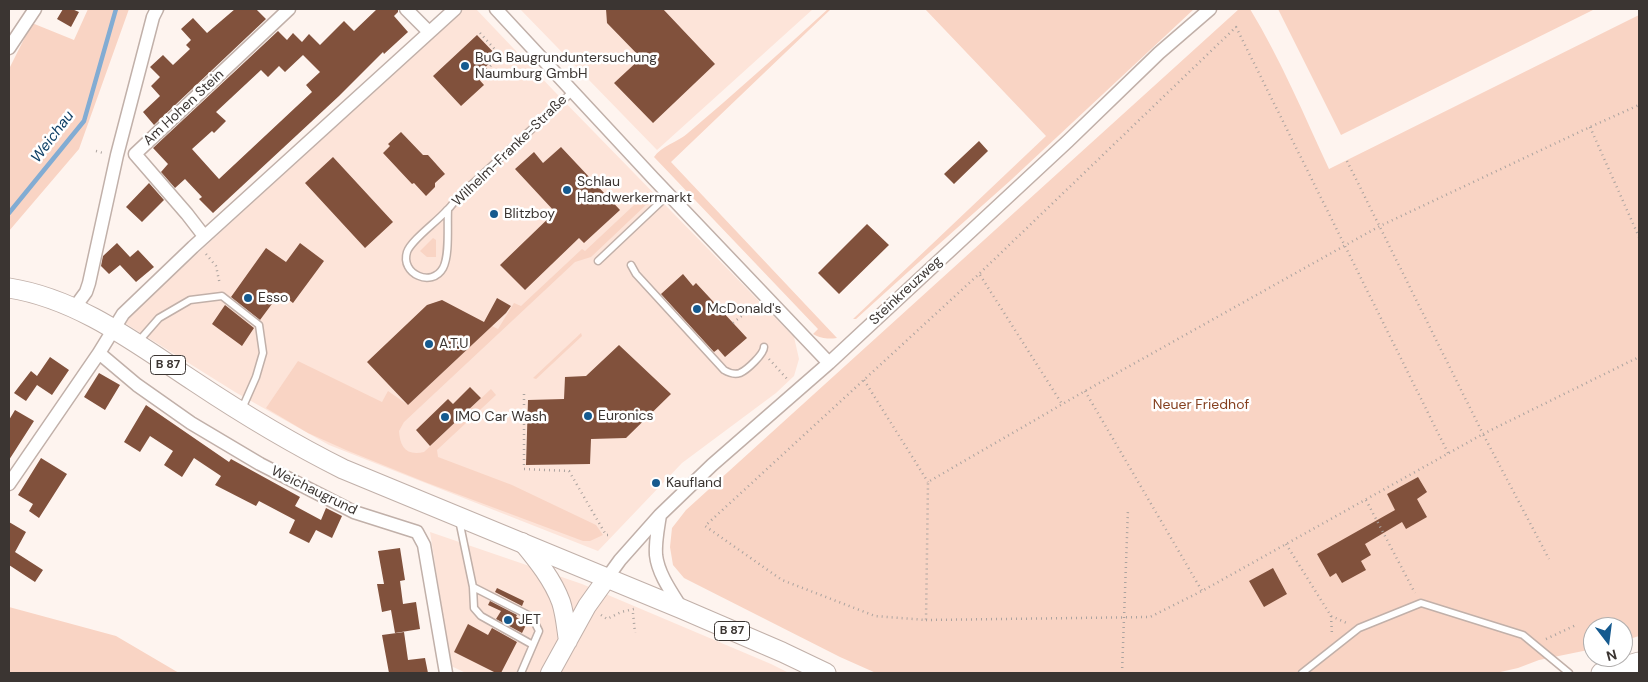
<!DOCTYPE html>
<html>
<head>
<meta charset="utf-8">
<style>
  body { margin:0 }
  #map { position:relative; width:1648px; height:682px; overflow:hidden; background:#fef4ef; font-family:"DM Sans",sans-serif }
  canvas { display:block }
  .frame { position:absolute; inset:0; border:10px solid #3b3532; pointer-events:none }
  .north { position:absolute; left:1583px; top:617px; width:50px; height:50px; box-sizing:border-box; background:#fff; border:1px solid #b1aead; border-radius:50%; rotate:165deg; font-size:14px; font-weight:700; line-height:20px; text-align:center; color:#3b3532 }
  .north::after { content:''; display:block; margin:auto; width:18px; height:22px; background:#155a8f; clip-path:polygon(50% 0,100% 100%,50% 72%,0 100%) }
</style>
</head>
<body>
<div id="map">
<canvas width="1648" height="682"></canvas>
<div class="frame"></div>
<div class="north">N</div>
</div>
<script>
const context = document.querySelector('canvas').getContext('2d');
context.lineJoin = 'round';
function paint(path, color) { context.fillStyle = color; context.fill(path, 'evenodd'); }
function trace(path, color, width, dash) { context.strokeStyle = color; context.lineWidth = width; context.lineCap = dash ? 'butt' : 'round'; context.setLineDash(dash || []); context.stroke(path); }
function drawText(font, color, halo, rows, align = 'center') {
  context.font = font + ' "DM Sans",sans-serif'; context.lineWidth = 5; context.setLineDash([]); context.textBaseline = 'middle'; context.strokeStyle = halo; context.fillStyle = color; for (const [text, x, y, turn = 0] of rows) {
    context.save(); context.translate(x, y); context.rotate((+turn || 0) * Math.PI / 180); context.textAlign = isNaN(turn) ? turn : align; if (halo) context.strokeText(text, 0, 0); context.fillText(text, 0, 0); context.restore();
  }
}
const built = new Path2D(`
  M463,9H476L555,92L794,337L799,359L794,376L776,393L682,463L598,551L329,445L235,392L123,322Z
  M520,9H813L657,150Z
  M430,532L582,584L771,664L789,673H466L451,666Z`);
const green = new Path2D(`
  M88,9H129L79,149L9,231V69L32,23L74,40Z
  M828,9H831L671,162L837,338C828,339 822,339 813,334L818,329L654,157C661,146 678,142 688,133C735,93 782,51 828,9Z
  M925,9H1194L1011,180L929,253L856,319H853L1046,136Z
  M1239,9H1250C1281,60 1304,115 1329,169L1639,15V636L1623,641V627H1593V649L1539,660L1518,668L1496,673H876L840,657L684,578L673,565L670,547L672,528L686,510Z
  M1278,9H1595L1341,135Z
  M648,192L650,195L648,203L591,257L575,262L404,422L399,431C400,447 406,456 424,452L491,389L496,395L437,450L438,457L512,485L596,525L603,535L590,541H583L425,482L346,450L308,433L266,408L298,361L382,402L388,391L408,405L492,326L498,329L514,303L521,306L582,249L585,251Z
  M433,238L436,240V257H427L420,251Z
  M581,333L582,336L536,379L533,378Z
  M9,607L116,636L179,673H9Z`);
const stream = new Path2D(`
  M9,213L84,121L116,9`);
const building = new Path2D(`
  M63,9H72L79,12L71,27L57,19Z
  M235,9H256L266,19L154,125L143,112L160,96L151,86L160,77L150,67L163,55L173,65L190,49L186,45L191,40L181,29L193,18L207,33Z
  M377,9H398V12L394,16L408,32L384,54L383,52L339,96L213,213L199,199L202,197L185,179L175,188L161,172L168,164L153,148L278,31L287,40L293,33L302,42L309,34L320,45L344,21L354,31ZM303,55L320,72L306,85L312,92L219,179L192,149L212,131L214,133L226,121L216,112L261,70L268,77L279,66L285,72Z
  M606,9H663L715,64L653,123L614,83L641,58L607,23Z
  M477,35L497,56L476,76L484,85L461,106L433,76Z
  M401,132L423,155H428L445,174L435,183V187L426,196L414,183L412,184L383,153L390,146L388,144Z
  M979,141L988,151L954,184L944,174Z
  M561,147L620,210L584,243L579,238L525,290L500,265L555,212L515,169L534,152L543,163Z
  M333,157L393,222L365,248L305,183Z
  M149,183L164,200L142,222L126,207Z
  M867,224L889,245L839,294L818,273Z
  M117,243L130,257L138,250L154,267L136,282L120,265L109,274L101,266L103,256Z
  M300,243L324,261L293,303L280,293L260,320L231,297L266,248L286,262Z
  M683,274L693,286L696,283L747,338L725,357L718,349L714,352L661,294Z
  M497,298L511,306L506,313L408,405L367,362L427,305L442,300L484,322Z
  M225,305L254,328L242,346L212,324Z
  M619,345L671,394L626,438L591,439L590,464L526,465L528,400L564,399L565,377L586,376Z
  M50,357L69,370L52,395L37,385L26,401L14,393L31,371L37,376Z
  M99,373L120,385L105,410L84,397Z
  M470,387L481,398L430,446L416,430L448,399L453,404Z
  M146,405L229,462L231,459L300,497L295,506L321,520L326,508L342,516L332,538L316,530L309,543L289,533L295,520L259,501L256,506L215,485L221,476L194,458L182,477L164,465L173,451L150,436L140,452L124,442Z
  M15,410L34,421L9,460V420Z
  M41,458L67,474L39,518L29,511L33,504L18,495Z
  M1418,477L1427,492L1417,499L1427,517L1406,529L1402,522L1365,544L1371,555L1361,561L1366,570L1342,583L1336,573L1330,577L1317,554L1395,510L1387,494Z
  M9,522L26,532L15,552L43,570L35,582L9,565Z
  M400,548L405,580L400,581L403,604L416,602L420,629L395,633L391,610L382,612L377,584H384L378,551Z
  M1273,568L1287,594L1264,607L1249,581Z
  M497,588L524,601L522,606L495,592Z
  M490,601L517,615L516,617L527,623L522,633L496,619L501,611L488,605Z
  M468,624L488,635L492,628L517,642L501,673H496L454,652Z
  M404,632L408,660L425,658L428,673H389L382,635Z`);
const path = new Path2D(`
  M480,33L501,56L483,73
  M1590,127L1639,237
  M96,151L103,153
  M1347,161L1483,434L1639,357
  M206,254L216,266L220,285
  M980,275L1062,404
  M733,323L755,305
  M769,359L789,381
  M864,380L928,482
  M1085,391L1202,591
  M524,394V469L569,471L606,535H610
  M1448,453L1236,27L979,274L705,526L782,580L875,616L926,620L928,482L1085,391L1344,246L1380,226L1590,127L1639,105
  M1366,500L1415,593
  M1286,544L1331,616L1349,624
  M633,613L635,633
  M601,615L607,619L621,612L634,609
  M1331,616L1332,635
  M926,620L1150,617L1202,591L1483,434L1549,559
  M1546,639L1576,625
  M1122,673L1128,509`);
const lane = new Path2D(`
  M448,210C447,225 450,255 443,268C432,288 400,274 407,252C411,240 438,221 447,210C451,207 454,202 457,198L572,92
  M598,261L669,194
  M631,265L636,274L724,370C729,373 734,375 740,373C747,370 764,354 764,347
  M138,342L159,318L190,300L222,296L259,325L263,353L256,377L241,411
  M459,520L473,587L474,608L481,616L533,645
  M473,587L532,617L539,631L521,673
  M1302,673L1359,628L1421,603L1523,635L1569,673`);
const street = new Path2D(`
  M406,9L429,32
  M496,9L653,178L829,363
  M9,48L35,9
  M204,236L187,214L135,154L289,9
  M75,307L86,292L89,283L117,155L153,17L157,9
  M9,484L99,353
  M660,515C658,528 655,542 656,555C658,574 672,593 682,609
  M607,578L620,560L660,515L712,465L829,363L1068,141L1159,53L1210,9
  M446,673L424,545L417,532L354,512L260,464L191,423L137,385L99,353L123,314L193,247L455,9`);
const secondary = new Path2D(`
  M522,542C537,560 553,580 561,602C565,614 566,628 568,641
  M550,673L587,606L607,578`);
const primary = new Path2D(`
  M9,288C79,299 137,344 195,382C243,414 291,443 343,469L682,609L782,652L826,673
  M1601,673L1639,662`);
const markers = [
  [465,66,5,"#155a8f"],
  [567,190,5,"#155a8f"],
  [494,214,5,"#155a8f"],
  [248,298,5,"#155a8f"],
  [697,309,5,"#155a8f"],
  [429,344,5,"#155a8f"],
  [588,416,5,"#155a8f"],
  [445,417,5,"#155a8f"],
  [656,483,5,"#155a8f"],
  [508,620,5,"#155a8f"]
];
const shields = [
  [168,365,35],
  [732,631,35]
];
const shieldNames = [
  ["B 87",168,365],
  ["B 87",732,631]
];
const poiNames = [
  ["BuG Baugrunduntersuchung",475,58],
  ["Naumburg GmbH",475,74],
  ["Schlau",577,182],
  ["Handwerkermarkt",577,198],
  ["Blitzboy",504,214],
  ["Esso",258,298],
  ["McDonald's",707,309],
  ["A.T.U",439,344],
  ["Euronics",598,416],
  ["IMO Car Wash",455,417],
  ["Kaufland",666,483],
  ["JET",518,620]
];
const streetNames = [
  ["Am Hohen Stein",184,108,-43],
  ["Wilhelm-Franke-Straße",510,151,-44],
  ["Steinkreuzweg",906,291,-43],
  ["Weichaugrund",314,491,26]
];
const parkNames = [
  ["Neuer Friedhof",1201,405]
];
const waterNames = [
  ["Weichau",53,137,-53]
];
paint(built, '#fde4d9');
paint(green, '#f9d4c4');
trace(stream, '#82acd3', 4.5);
paint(building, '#81513c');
trace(lane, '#c1b0a9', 9);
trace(street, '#c1b0a9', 15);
trace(secondary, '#c1b0a9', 20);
trace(primary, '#c1b0a9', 21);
trace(path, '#aba39f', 2.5, [1, 4]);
trace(lane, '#fff', 6);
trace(street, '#fff', 12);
trace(secondary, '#fff', 18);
trace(primary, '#fff', 19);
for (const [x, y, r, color] of markers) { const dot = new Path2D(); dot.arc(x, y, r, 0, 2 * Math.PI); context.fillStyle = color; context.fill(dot); trace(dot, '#fff', 2); }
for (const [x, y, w] of shields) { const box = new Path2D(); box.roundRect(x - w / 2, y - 9.5, w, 19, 4); context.fillStyle = '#fff'; context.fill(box); trace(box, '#3b3532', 1); }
drawText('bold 12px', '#3b3532', null, shieldNames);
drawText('14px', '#3b3532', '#fff', poiNames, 'left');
drawText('14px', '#3b3532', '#fff', streetNames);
drawText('14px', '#854120', '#fff', parkNames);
drawText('italic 15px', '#104066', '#fff', waterNames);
</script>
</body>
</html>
